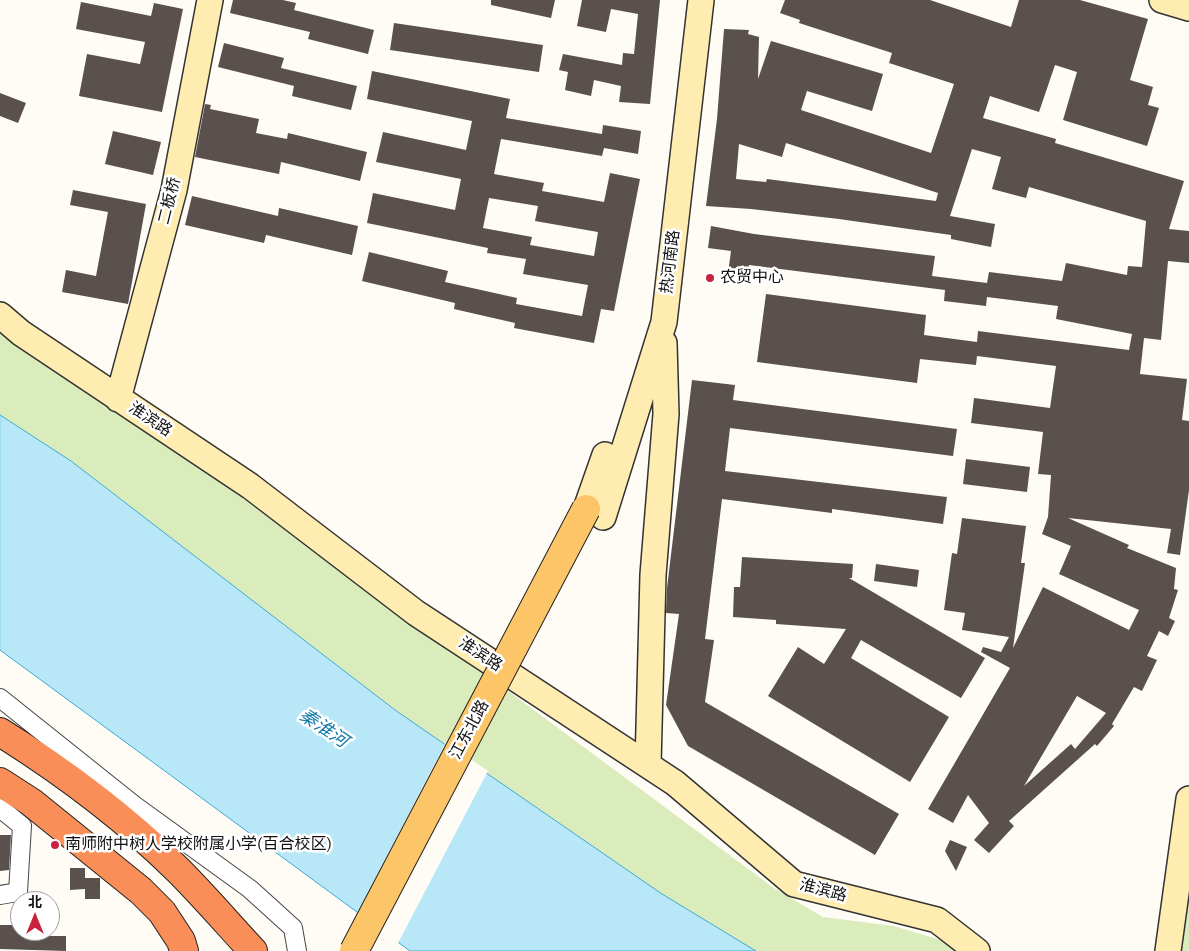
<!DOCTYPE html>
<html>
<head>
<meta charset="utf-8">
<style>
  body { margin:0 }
  #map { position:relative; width:1189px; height:951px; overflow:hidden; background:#fffcf5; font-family:"Source Serif 4","Noto Sans SC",serif }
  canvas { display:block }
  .north { position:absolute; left:10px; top:891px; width:50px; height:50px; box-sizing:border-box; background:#fff; border:1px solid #a0a0a0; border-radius:50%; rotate:0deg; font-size:14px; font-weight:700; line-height:20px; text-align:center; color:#111 }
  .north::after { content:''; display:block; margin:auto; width:18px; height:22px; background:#c8223f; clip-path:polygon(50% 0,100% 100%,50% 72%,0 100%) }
</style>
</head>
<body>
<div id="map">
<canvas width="1189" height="951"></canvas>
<div class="north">北</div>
</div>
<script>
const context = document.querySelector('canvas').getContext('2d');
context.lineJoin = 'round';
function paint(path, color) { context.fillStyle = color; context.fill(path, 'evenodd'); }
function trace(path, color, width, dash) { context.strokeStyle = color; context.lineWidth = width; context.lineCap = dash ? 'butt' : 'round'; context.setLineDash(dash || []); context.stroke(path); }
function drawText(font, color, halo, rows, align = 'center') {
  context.font = font + ' "Source Serif 4","Noto Sans SC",serif'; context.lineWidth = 5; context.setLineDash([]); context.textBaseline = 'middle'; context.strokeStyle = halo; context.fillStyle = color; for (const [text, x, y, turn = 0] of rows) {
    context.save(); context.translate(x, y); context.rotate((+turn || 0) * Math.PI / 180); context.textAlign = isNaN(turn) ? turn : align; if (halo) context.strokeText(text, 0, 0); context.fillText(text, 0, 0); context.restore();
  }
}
const green = new Path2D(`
  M0,331L7,338L131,417L284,525L774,888L823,917L894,926L944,941L957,951H756L662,894L395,710L71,461L0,415Z
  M1189,799V951H1168Z`);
const water = new Path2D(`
  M0,415L71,461L395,710L662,894L756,951H410L0,650Z`);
const pier = new Path2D(`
  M446,742L488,771L397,945L356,915Z`);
const building = new Path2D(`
  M233,0H283L296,3L294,10L374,30L368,54L308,39L310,32L230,13Z
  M491,0H555L551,18L491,5Z
  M582,0H660L650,104L619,102L621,86L594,80L591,96L565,90L568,72L559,70L563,54L622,65L623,53L634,54L638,14L611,9L606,32L577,26Z
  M785,0H930L1011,27L1019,0H1080L1148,19L1130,80L1153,87L1148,105L1159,108L1147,146L1063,120L1077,72L1055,65L1039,112L990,96L983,118L1056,139L1055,143L1184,181L1169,229L1189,231V263L1168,261L1161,340L1144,338L1140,374L1187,379L1182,420L1189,421V490L1180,555L1167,553L1171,529L1068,518L1129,545L1127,548L1176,568L1174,589L1178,590L1169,618L1175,621L1168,636L1159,631L1147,656L1157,660L1142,691L1134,687L1112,724L1114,726L1097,746L1095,744L1009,821L1014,826L989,853L974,840L989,823L968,795L953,823L928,809L1010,668L981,652L983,647L1001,652L1009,637L962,630L965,613L944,610L952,553L957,554L962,518L1026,526L1021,563H1025L1013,648L1043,587L1129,630L1139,610L1059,574L1071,546L1042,534L1048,517L1051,475L1038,474L1043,432L971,423L974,398L1050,408L1056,366L977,356L976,365L920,359L917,383L757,362L766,294L926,315L924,335L977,342L978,331L1129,350L1132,334L1056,319L1058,306L987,297L986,306L944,301L945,290L749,265L747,276L728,273L731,251L708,248L711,226L754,234L935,256L932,276L987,283L989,272L1062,281L1066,263L1127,275L1128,266L1142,267L1146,221L1029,187L1026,198L992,189L1001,157L972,149L950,216L995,224L991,247L951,239V235L839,219L751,209L706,206L717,119L724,29L749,30L748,34L759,37L758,79L771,41L883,74L872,111L807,91L801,110L931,153L954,84L889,63L892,53L799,23L800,20L780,13ZM786,143L938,193L936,201L767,179L766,182L736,179L739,144L782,157ZM1077,696L1106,713L1075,749L1071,744L1024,786Z
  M81,2L151,16L154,3L183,9L162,112L79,96L87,54L140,64L145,42L76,29Z
  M394,23L543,45L539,72L390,50Z
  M224,43L284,58L281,68L357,86L351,110L292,96L294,86L218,67Z
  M372,71L510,99L506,118L602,134L603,125L641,131L638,154L604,148L602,156L501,139L494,174L544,183L542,191L604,202L610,173L640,179L614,311L601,309L594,343L514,328L515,323L454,309L455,303L362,281L369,252L448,271L445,282L517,298L516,304L582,316L588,285L523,274L526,259L487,253L488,248L367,223L373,193L455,210L461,179L376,162L383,132L466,150L472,121L367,99ZM489,198L538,206L535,221L598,232L594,256L530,245L532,237L483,228Z
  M0,93L26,103L18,123L0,116Z
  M205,104L211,105L210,109L259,119L256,133L287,139L288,133L367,152L360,181L281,162L279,174L195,157Z
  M113,131L161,142L153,175L105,164Z
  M73,190L146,204L128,304L62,292L66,270L96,276L108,212L70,205Z
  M192,196L278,216L279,208L358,226L352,255L266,235L264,243L185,225Z
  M692,380L735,385L733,400L957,429L953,456L730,428L725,471L947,497L943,524L832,509V513L722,499L705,639L714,640L705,702L899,814L875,855L688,746L666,705L679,614L666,613L667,588Z
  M966,459L1030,467L1027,492L963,484Z
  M742,557L853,564L852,578H849L985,658L961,698L861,640L851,658L949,717L910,782L768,696L798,647L824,664L846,629L776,624V620L733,617L734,587H740Z
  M876,564L919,570L917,587L874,581Z
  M0,835H11L9,870L0,871Z
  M950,840L967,847L956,871L945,851Z
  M70,868H85V878H100V899H85V889L70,890Z
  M0,925H20V931H34V936H66V951L0,949Z`);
const street = new Path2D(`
  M0,698L134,805L250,889L293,928L297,951
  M0,808L22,826L18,892L0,895`);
const secondary = new Path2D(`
  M1162,0L1189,8
  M0,315L21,333L250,486L416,613L675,783L794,884L937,920L977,951
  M118,399L174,190L210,0
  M586,509L605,455
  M603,517L664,322L701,0
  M648,765L653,575L666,414L664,343
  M1168,951L1189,799`);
const highway = new Path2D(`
  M0,732C64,772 124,817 178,870C204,896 228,924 253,951
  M0,782L31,802L141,891L162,912L181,941L184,951`);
const primaryBridge = new Path2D(`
  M354,951L586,509`);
const markers = [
  [710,278,5,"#c8223f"],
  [55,845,5,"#c8223f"]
];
const streetNames = [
  ["二板桥",170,201,-76],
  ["热河南路",671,262,-83],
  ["淮滨路",150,420,34],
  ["淮滨路",480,655,33],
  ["江东北路",470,730,-62],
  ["淮滨路",823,891,15]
];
const poiNames = [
  ["农贸中心",720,278],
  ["南师附中树人学校附属小学(百合校区)",65,845]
];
const waterNames = [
  ["秦淮河",323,729,34]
];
paint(green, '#dbecbc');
paint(water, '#b8e8f8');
trace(water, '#3ca9d2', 1);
paint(pier, '#fffcf5');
paint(building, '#5a504d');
trace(street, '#444', 20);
trace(secondary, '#333', 28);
trace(highway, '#222', 30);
trace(street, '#fff', 18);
trace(secondary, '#ffecb0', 25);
trace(highway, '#f98e59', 28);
trace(primaryBridge, '#222', 30, []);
trace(primaryBridge, '#fcc668', 28);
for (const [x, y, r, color] of markers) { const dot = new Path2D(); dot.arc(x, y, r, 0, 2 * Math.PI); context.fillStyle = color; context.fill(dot); trace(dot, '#fff', 2); }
drawText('16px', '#111', '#fff', streetNames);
drawText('16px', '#111', '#fff', poiNames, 'left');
drawText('italic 18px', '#147ba9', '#fff', waterNames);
</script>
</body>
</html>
